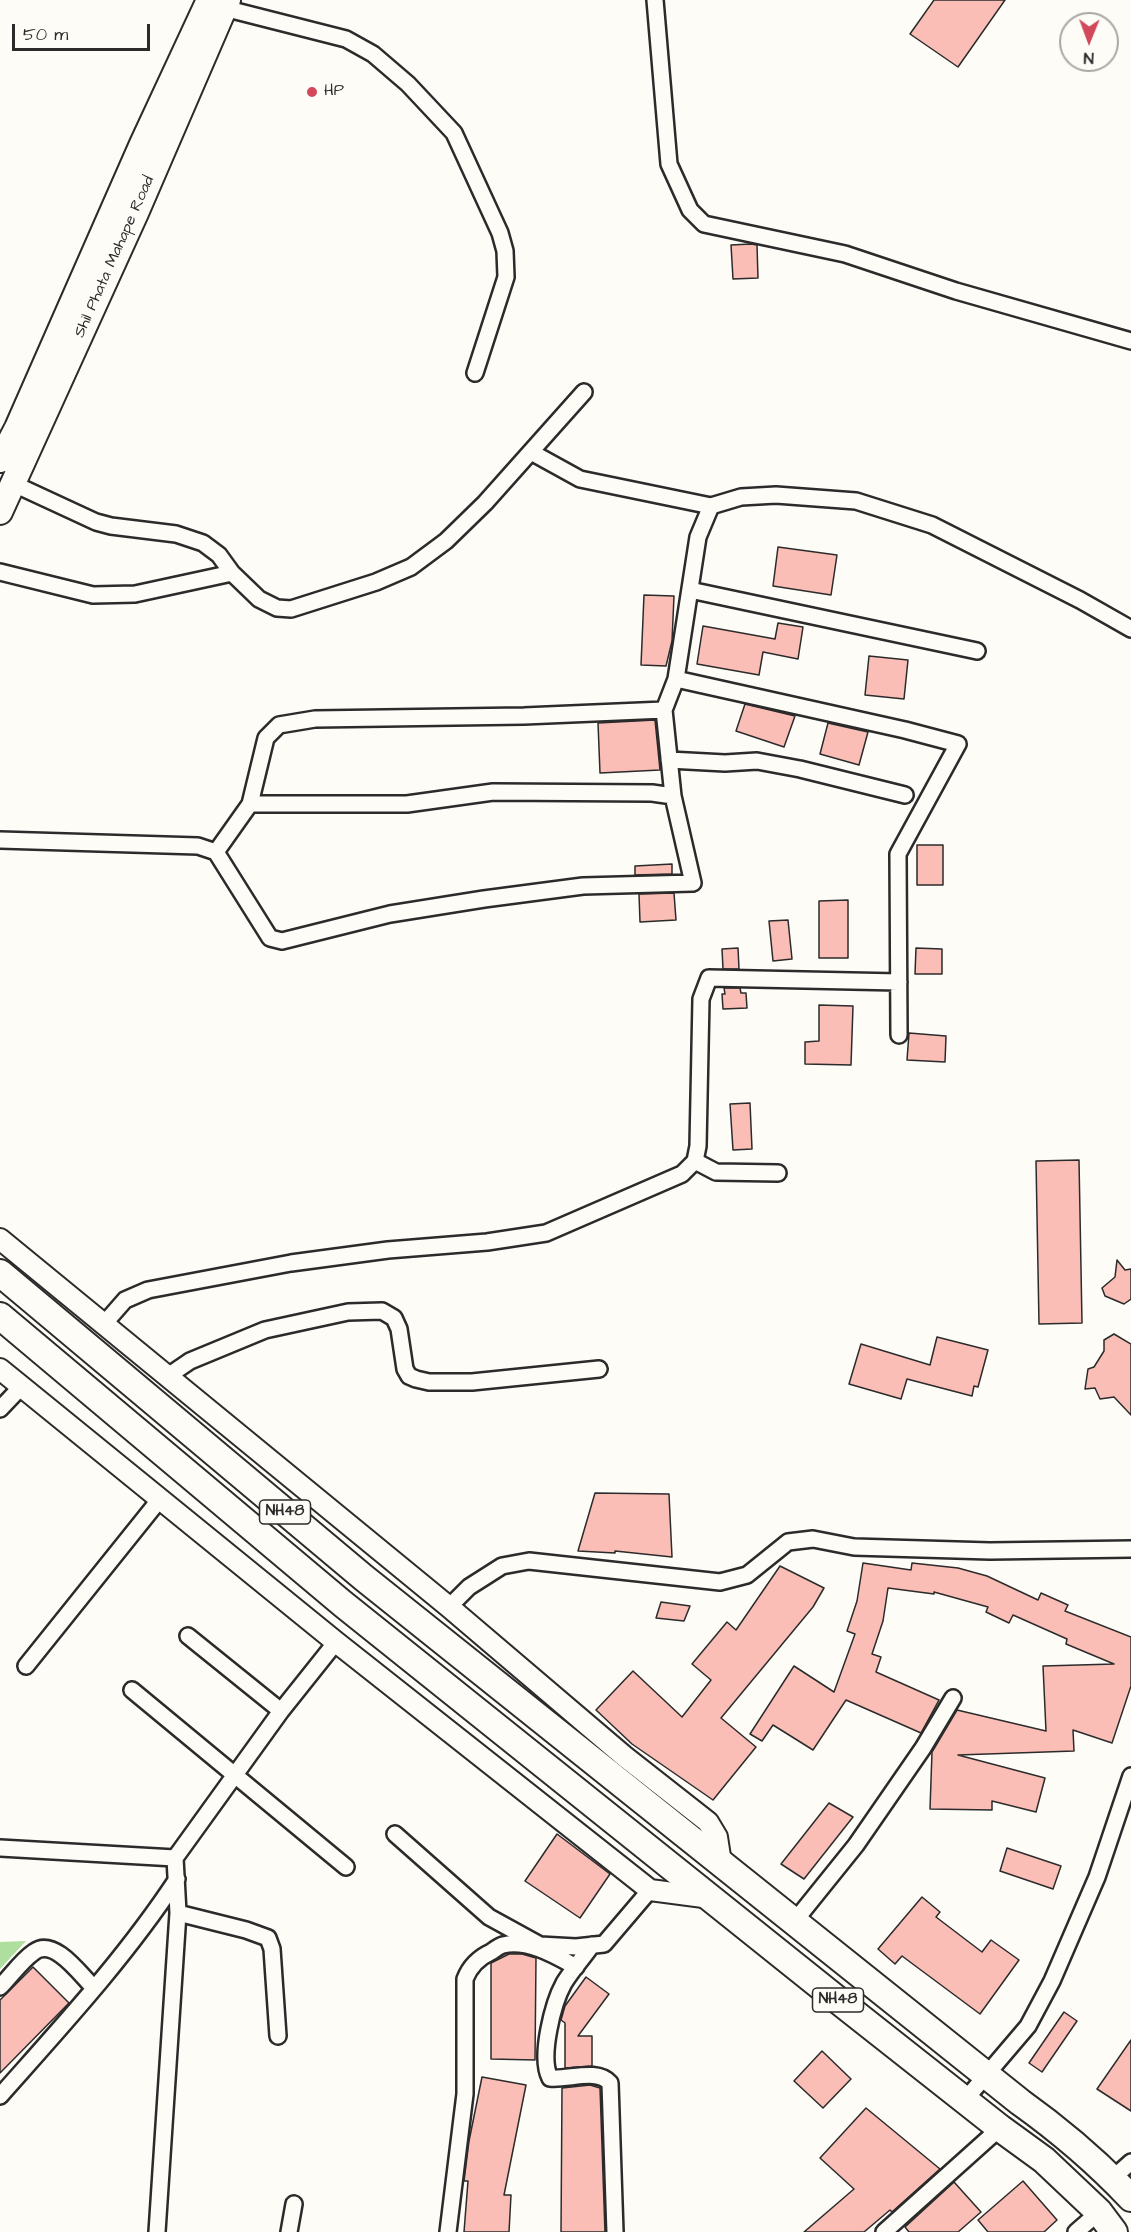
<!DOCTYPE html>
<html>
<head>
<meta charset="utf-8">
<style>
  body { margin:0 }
  #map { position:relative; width:1131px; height:2232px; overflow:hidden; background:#fdfcf7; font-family:"Architects Daughter",sans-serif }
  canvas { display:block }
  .north { position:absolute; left:1059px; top:12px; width:60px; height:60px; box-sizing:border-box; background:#fdfcf7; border:2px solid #a9a8a5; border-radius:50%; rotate:181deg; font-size:16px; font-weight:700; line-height:24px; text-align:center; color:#2b2b2b }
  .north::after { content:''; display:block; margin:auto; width:21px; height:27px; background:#d1495b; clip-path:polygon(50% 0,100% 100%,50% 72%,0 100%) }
  .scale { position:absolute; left:12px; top:24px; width:138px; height:27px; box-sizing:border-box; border:3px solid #2b2b2b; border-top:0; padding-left:8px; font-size:18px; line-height:21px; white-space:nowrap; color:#2b2b2b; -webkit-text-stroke:4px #fdfcf7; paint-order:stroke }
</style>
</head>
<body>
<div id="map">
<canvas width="1131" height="2232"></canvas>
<div class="north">N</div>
<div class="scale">50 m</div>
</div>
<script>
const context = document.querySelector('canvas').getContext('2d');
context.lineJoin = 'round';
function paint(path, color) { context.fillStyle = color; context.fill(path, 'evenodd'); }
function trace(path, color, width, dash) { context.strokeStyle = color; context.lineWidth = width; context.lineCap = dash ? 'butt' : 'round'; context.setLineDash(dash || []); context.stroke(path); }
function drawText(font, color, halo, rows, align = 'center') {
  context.font = font + ' "Architects Daughter",sans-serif'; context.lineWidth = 4.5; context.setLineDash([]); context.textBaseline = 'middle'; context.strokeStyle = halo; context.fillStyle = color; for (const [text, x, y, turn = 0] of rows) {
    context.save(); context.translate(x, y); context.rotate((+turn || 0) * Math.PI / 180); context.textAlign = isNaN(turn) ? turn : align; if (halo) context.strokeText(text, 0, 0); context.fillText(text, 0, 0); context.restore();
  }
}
const green = new Path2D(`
  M26,1941L0,1969V1942Z`);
const building = new Path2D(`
  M934,0H1005L958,67L910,34Z
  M751,244L757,245L758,278L733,279L731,245Z
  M778,547L837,555L831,595L773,586Z
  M644,595L674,596L672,641L666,666L641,665Z
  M778,623L803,627L798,659L763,652L759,675L697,664L703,626L775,639Z
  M869,656L908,660L904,699L865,695Z
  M745,704L795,716L784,747L736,731Z
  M655,720L660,770L600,773L598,723Z
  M828,723L868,732L859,765L820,754Z
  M917,845H943V885H917Z
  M672,864V874L635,875V866Z
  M674,893L676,920L640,922L639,894Z
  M848,900V958H819V901Z
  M788,920L792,959L773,961L769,921Z
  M738,948L739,969H723L722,949Z
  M916,948L942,949V974H915Z
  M724,988H740L741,993H746L747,1008L723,1009L722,994H725Z
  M819,1005L853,1006L851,1065L805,1064V1042L819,1041Z
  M909,1033L946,1036L945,1062L907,1060Z
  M750,1103L752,1149L733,1150L730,1104Z
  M1079,1160L1082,1323L1039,1324L1036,1161Z
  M1117,1260L1125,1270L1131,1269V1299L1124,1304L1105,1296L1102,1288L1115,1277Z
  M1114,1334L1131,1344V1415L1114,1397L1100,1399L1095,1388L1085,1389L1088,1369L1094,1367L1104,1351V1340Z
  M937,1337L988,1350L978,1387L974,1386L972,1396L907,1379L901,1399L849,1384L861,1344L930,1365Z
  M595,1493L669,1494L672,1557L615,1551V1553L578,1551Z
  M863,1563L911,1570L912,1563L958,1568L987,1576L1038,1600L1041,1593L1068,1605L1065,1611L1131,1637V1686L1112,1743L1073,1730L1074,1751L958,1755L1045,1778L1036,1812L992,1801V1810L930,1809L932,1752L957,1710L1046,1731L1043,1666L1114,1664L1066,1644L1067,1639L1013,1615L1009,1623L986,1612L988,1607L934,1592V1594L888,1588L883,1621L872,1654L881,1657L876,1672L939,1700L921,1733L846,1700L813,1750L773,1725L762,1741L750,1734L794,1666L834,1692L855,1634L847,1631L857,1601Z
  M780,1566L824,1588L813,1607L721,1718L756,1747L713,1800L632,1744L596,1710L633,1671L682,1717L711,1680L692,1664L727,1622L736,1630Z
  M661,1602L690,1606L684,1621L656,1618Z
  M829,1803L853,1817L804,1879L781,1864Z
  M557,1834L610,1874L580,1918L525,1881Z
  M1007,1848L1061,1866L1053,1889L1000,1871Z
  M922,1897L940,1912L936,1917L982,1952L991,1940L1019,1960L980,2014L902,1956L895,1964L878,1949Z
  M509,1954H522L536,1958L535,2060L491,2059V1963Z
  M33,1967L69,2003L0,2073V2000Z
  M586,1977L609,1994L578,2036H592V2066L565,2068V2023L561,2020L565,2006Z
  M1064,2012L1077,2021L1042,2072L1029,2063Z
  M1131,2040V2111L1097,2089Z
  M822,2051L851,2079L823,2108L794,2081Z
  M482,2077L526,2085L504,2195H511L509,2232H464L468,2181H464L469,2141Z
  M590,2085L600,2088L605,2232H561L562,2088Z
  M866,2108L940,2169L892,2212L890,2210L864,2232H804L854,2189L820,2158Z
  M1023,2181L1057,2220L1044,2232H988L978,2220Z
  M954,2182L981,2212L958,2232H909L905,2227Z`);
const minor = new Path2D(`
  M655,0L669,164L690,210L704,224L845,254L956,291L1131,341
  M224,8L346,39L373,54L408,84L454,133L500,233L505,251L506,277L475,373
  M531,452L580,479L711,506
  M14,484L96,522L111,526L176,534L203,543L219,555L232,573L259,599L277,608L291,609L376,582L411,567L446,541L485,503L584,392
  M0,572L93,595L135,594L232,573
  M690,590L977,651
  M676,679L905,730L958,744L898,854L899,1035
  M664,710L673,796L693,883L583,886L484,899L390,914L282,941L270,938L216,852L250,804L266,738L279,725L315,719L524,716L664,710L676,679L698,537L711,506L741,497L776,495L856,501L932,525L1080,600L1131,629
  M669,760L725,763L757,761L800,769L905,795
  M250,804H407L493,792L652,793L673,796
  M0,840L198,846L216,852
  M695,1161L716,1172L778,1173
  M104,1324L125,1300L148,1290L291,1263L388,1250L487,1242L546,1233L682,1174L695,1161L698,1146L701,999L709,978L899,982
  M168,1376L190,1361L265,1330L348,1312L382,1311L394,1318L399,1329L405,1369L409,1376L416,1379L429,1382H472L599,1369
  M0,1409L21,1387
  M449,1607L469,1587L502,1566L529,1561L720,1582L747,1575L788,1542L813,1539L854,1547L990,1551L1131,1549
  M188,1636L281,1711
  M26,1666L160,1499
  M132,1690L346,1867
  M395,1834L489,1917L540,1945L576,1947L604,1944L650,1890
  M0,1848L175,1858
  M178,1913L246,1930L268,1938L272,1949L278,2036
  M794,1922L856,1845L923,1748L953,1698
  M592,1945C583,1958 572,1970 564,1983C553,2003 539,2057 550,2078C569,2080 597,2068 610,2083L615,2232
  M0,1987C11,1976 21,1961 34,1952C54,1937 80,1974 94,1988
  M0,2096C62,2026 125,1958 177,1879
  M965,2100L1028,2026L1052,1981L1097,1877L1131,1776
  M1112,2179L1131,2162
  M157,2232L178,1913L175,1858L281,1711L336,1642
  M289,2232L294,2204
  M448,2232L465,2094V1979C470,1966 478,1958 491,1952C494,1950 499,1946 503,1945C528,1939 556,1956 576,1967
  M884,2232L1000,2128
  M1076,2232L1099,2212`);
const tertiary = new Path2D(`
  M0,1239L449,1607L624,1756L708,1822L717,1837L721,1863
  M0,1369L336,1642L650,1890L711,1898`);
const primary = new Path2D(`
  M0,460L17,428L142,144L209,0
  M0,512L136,213L228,0`);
const trunk = new Path2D(`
  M0,1273L364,1578L1020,2102C1062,2132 1096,2161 1131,2198
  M0,1316L343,1604L839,2001L1000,2128L1044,2160L1099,2212L1114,2232`);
const markers = [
  [312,92,6,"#d1495b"]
];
const shields = [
  [285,1512,51],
  [838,2000,51]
];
const shieldNames = [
  ["NH48",285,1512],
  ["NH48",838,2000]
];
const poiNames = [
  ["HP",324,92]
];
const streetNames = [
  ["Shil Phata Mahape Road",115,257,-66]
];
paint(green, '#aedf9f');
paint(building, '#fabeb6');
trace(building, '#2b2b2b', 1.5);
trace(minor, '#2b2b2b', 20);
trace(tertiary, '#2b2b2b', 24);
trace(primary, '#2b2b2b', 28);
trace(trunk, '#2b2b2b', 30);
trace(minor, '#fdfcf7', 15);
trace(tertiary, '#fdfcf7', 20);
trace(primary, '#fdfcf7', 24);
trace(trunk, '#fdfcf7', 26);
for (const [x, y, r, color] of markers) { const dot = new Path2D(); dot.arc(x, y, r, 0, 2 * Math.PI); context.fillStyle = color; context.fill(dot); trace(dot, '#fdfcf7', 2); }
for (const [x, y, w] of shields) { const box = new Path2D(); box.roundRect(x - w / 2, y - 12, w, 24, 4.5); context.fillStyle = '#fdfcf7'; context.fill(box); trace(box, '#2b2b2b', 1.5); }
drawText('bold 15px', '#2b2b2b', null, shieldNames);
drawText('16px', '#2b2b2b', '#fdfcf7', poiNames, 'left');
drawText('16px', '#2b2b2b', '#fdfcf7', streetNames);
</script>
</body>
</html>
